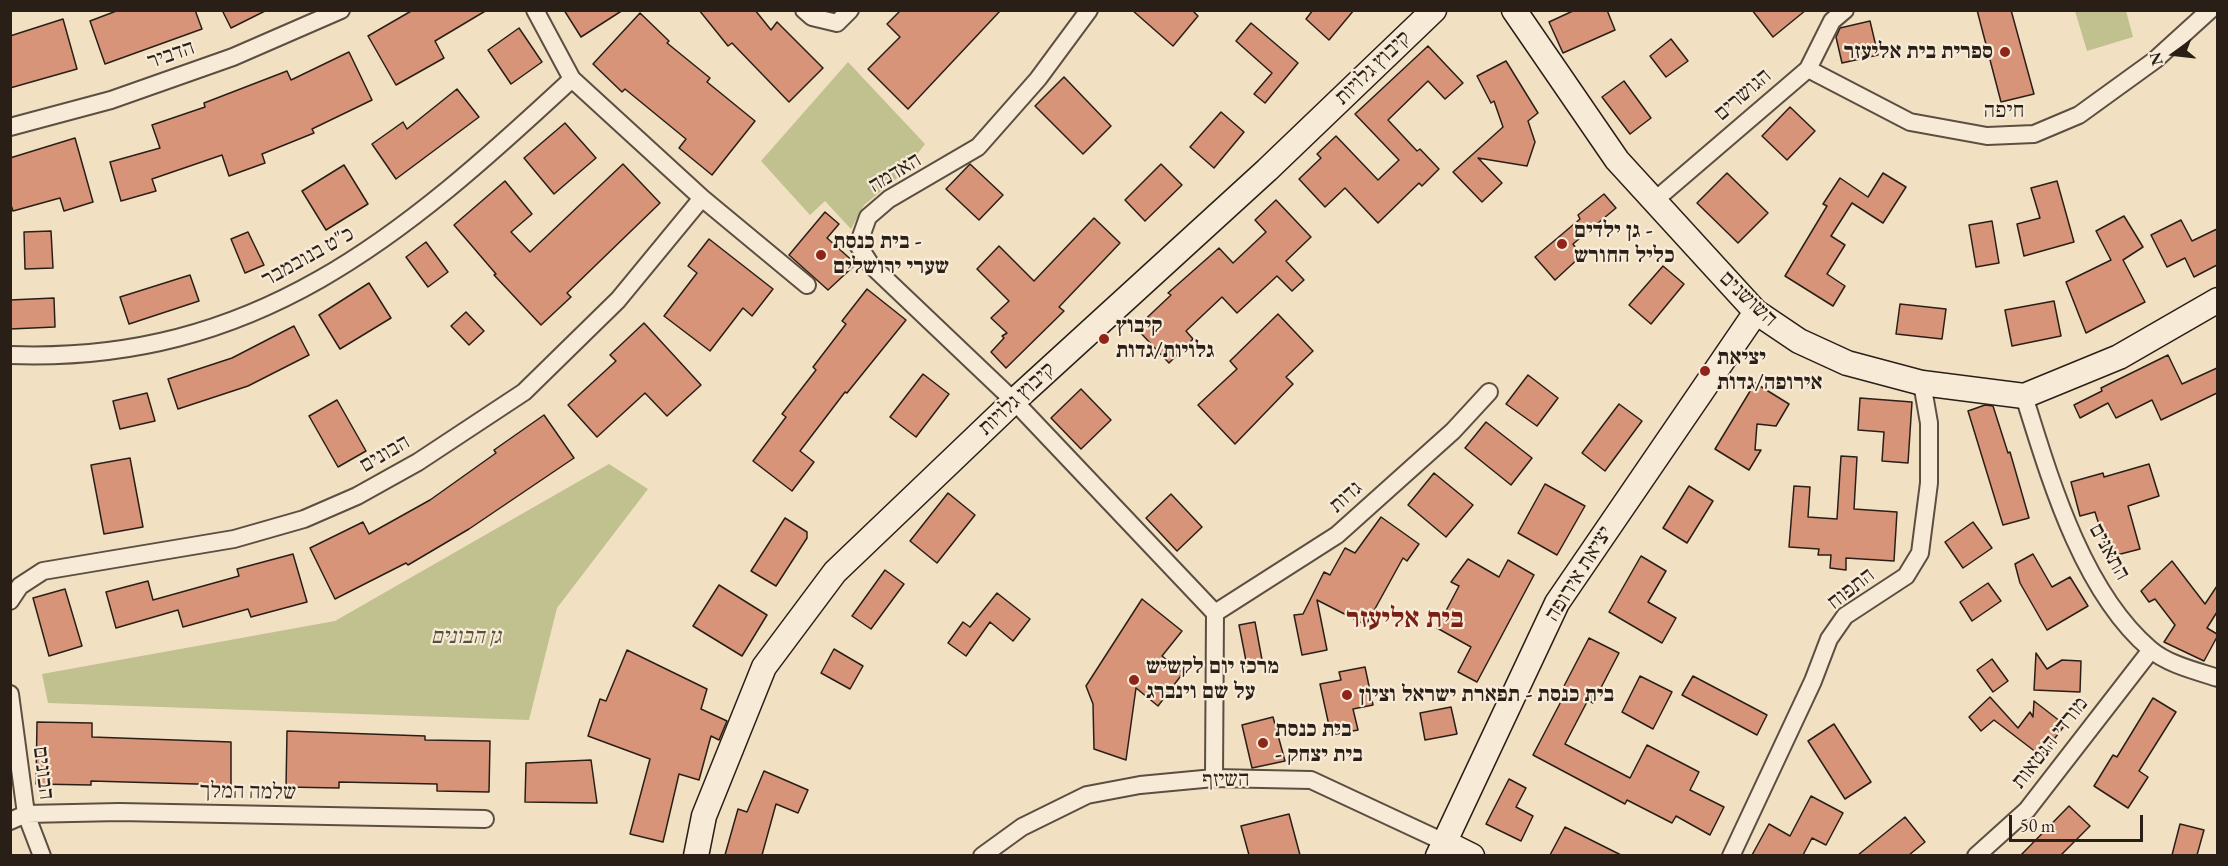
<!DOCTYPE html>
<html>
<head>
<meta charset="utf-8">
<style>
  body { margin:0 }
  #map { position:relative; width:2228px; height:866px; overflow:hidden; background:#f2e0c3; font-family:"EB Garamond",serif }
  canvas { display:block }
  .frame { position:absolute; inset:0; border:12px solid #2a1f17; pointer-events:none }
  .north { position:absolute; left:2144px; top:24px; width:60px; height:60px; -webkit-text-stroke:4px #f7ebd8; paint-order:stroke; rotate:255deg; font-size:16px; font-weight:700; line-height:24px; text-align:center; color:#2a1f17 }
  .north::after { content:''; display:block; margin:auto; width:21px; height:27px; background:#2a1f17; clip-path:polygon(50% 0,100% 100%,50% 72%,0 100%) }
  .scale { position:absolute; left:2009px; top:815px; width:134px; height:27px; box-sizing:border-box; border:3px solid #2a1f17; border-top:0; padding-left:8px; font-size:18px; line-height:21px; white-space:nowrap; color:#2a1f17; -webkit-text-stroke:4px #f7ebd8; paint-order:stroke }
</style>
</head>
<body>
<div id="map">
<canvas width="2228" height="866"></canvas>
<div class="frame"></div>
<div class="north">N</div>
<div class="scale">50 m</div>
</div>
<script>
const context = document.querySelector('canvas').getContext('2d');
context.lineJoin = 'round';
function paint(path, color) { context.fillStyle = color; context.fill(path, 'evenodd'); }
function trace(path, color, width, dash) { context.strokeStyle = color; context.lineWidth = width; context.lineCap = dash ? 'butt' : 'round'; context.setLineDash(dash || []); context.stroke(path); }
function drawText(font, color, halo, rows, align = 'center') {
  context.font = font + ' "EB Garamond","Frank Ruhl Libre",serif'; context.lineWidth = 4.5; context.setLineDash([]); context.textBaseline = 'middle'; context.strokeStyle = halo; context.fillStyle = color; for (const [text, x, y, turn = 0] of rows) {
    context.save(); context.translate(x, y); context.rotate((+turn || 0) * Math.PI / 180); context.textAlign = isNaN(turn) ? turn : align; if (halo) context.strokeText(text, 0, 0); context.fillText(text, 0, 0); context.restore();
  }
}
const green = new Path2D(`
  M2075,11H2126L2133,37L2087,51Z
  M848,62L925,144L902,174L864,205L851,229L825,201L810,215L761,161Z
  M609,464L648,489L557,608L529,720L48,703L42,674L335,621Z`);
const building = new Path2D(`
  M119,10H195L202,29L105,64L90,21Z
  M222,10H267L231,28Z
  M413,10H487L435,41L444,58L396,85L368,36Z
  M564,10H623L581,37Z
  M699,10H755L771,30L777,22L823,68L789,102L732,43L728,46Z
  M901,10H1001L908,109L868,69L900,37L887,24Z
  M1132,10H1192L1198,16L1173,46Z
  M1313,10H1354L1329,40L1306,19Z
  M1575,10H1607L1615,30L1563,53L1549,22Z
  M1752,10H1806L1773,37Z
  M1977,10H2011L2034,94L2001,102Z
  M640,13L669,41L667,43L710,78L707,82L755,121L712,175L679,148L686,139L625,89L622,92L593,64Z
  M63,19L77,69L10,88V36Z
  M1870,21L1878,55L1842,63L1836,37L1840,28Z
  M1251,23L1298,63L1265,103L1254,94L1272,73L1236,41Z
  M519,28L542,62L511,84L488,50Z
  M1671,39L1688,61L1666,77L1650,56Z
  M1428,46L1463,83L1445,99L1428,81L1388,120L1417,151L1420,149L1439,169L1422,186L1419,183L1378,223L1345,188L1325,207L1299,179L1321,158L1317,154L1336,136L1378,180L1399,160L1355,114Z
  M349,52L372,100L312,129L314,133L262,154L265,163L229,176L222,155L152,179L156,191L121,201L110,162L160,148L152,125L205,107L204,103L287,71L291,80Z
  M1506,61L1538,113L1528,121L1535,142L1527,166L1478,158L1502,183L1482,202L1453,172L1503,127L1494,101L1491,103L1477,76Z
  M1064,77L1111,126L1083,154L1035,106Z
  M1624,81L1651,118L1630,134L1602,97Z
  M457,89L479,117L396,179L372,144L403,122L407,129Z
  M1790,107L1815,131L1787,160L1762,136Z
  M1221,112L1244,132L1214,168L1190,147Z
  M565,123L596,158L554,194L524,158Z
  M75,138L93,202L64,211L60,198L13,211L10,202V158Z
  M623,164L660,203L567,293L571,297L541,325L494,275L496,274L454,225L505,181L532,214L511,232L530,252Z
  M970,164L1003,195L979,220L946,189Z
  M1161,164L1182,185L1145,221L1125,200Z
  M344,165L368,204L326,230L302,191Z
  M1727,173L1768,213L1738,243L1697,203Z
  M1883,173L1906,187L1883,223L1852,203L1831,236L1845,245L1827,274L1845,286L1833,306L1785,276L1827,206L1823,204L1840,178L1868,197Z
  M2057,181L2074,242L2024,256L2017,224L2040,218L2031,188Z
  M1604,194L1616,208L1573,244L1581,256L1555,280L1535,257L1580,219L1578,215Z
  M1276,200L1311,237L1286,261L1304,280L1292,291L1277,276L1237,313L1222,297L1186,331L1193,339L1169,363L1136,328L1171,295L1168,293L1219,248L1233,263L1266,232L1255,220Z
  M825,212L839,224L827,238L856,264L828,290L789,255Z
  M2124,216L2143,247L2123,260L2145,302L2086,333L2066,282L2111,260L2096,231Z
  M1094,218L1120,243L1059,307L1064,311L1006,368L991,352L1004,338L1002,336L1007,333L991,318L1009,301L977,269L999,246L1034,281Z
  M2181,220L2192,241L2217,229V265L2194,277L2185,258L2167,267L2151,235Z
  M1992,221L1999,263L1976,267L1969,225Z
  M51,231L53,268L25,269L24,232Z
  M248,232L264,265L245,273L231,239Z
  M709,239L773,289L752,316L743,308L710,351L664,316L697,273L688,266Z
  M426,242L448,272L428,287L406,257Z
  M1663,266L1684,284L1651,324L1629,305Z
  M190,275L199,301L129,324L120,297Z
  M369,283L391,318L340,349L319,315Z
  M867,289L906,320L847,393L845,392L800,451L814,462L792,491L753,461L786,417L782,414L816,370L813,367L846,324L842,321Z
  M54,298L55,327L10,329V300Z
  M2054,301L2061,336L2012,346L2005,310Z
  M1900,304L1946,309L1942,339L1896,334Z
  M466,312L484,331L469,345L451,326Z
  M1278,314L1313,351L1286,377L1293,384L1235,444L1198,405L1237,369L1230,361Z
  M644,323L701,385L667,416L645,393L597,437L568,405L616,361L610,355Z
  M294,326L309,355L248,386L178,409L168,379L232,358Z
  M2168,355L2182,384L2217,368V393L2161,420L2152,400L2116,418L2108,403L2080,418L2074,405L2102,391L2101,388Z
  M923,374L949,394L916,437L890,417Z
  M1528,375L1558,398L1537,426L1506,404Z
  M1755,383L1789,404L1776,426L1757,424L1755,450H1761L1749,470L1715,449Z
  M1081,389L1111,420L1081,449L1051,418Z
  M147,393L155,421L120,429L113,401Z
  M1860,398L1912,402L1908,463L1882,461L1884,432L1858,430Z
  M337,400L366,451L338,467L309,416Z
  M1619,404L1642,421L1605,471L1582,453Z
  M1985,405L1993,406L2008,453L2010,452L2029,518L2003,525L1968,411Z
  M544,415L574,458L469,529L408,565L406,563L335,599L310,548L363,522L369,534L430,500L496,453L494,450Z
  M1486,422L1532,458L1511,485L1465,448Z
  M1841,456L1857,457L1854,509L1897,512L1894,561L1846,558V570L1830,568L1831,555H1818L1819,549L1789,547L1794,486L1810,487L1808,517L1837,519Z
  M130,458L143,527L104,534L91,465Z
  M2149,464L2159,496L2128,506L2140,549L2109,557L2095,512L2080,516L2071,482L2103,473L2104,477Z
  M1434,473L1473,505L1446,537L1408,505Z
  M1545,484L1585,506L1557,555L1518,533Z
  M1689,486L1713,501L1687,543L1663,528Z
  M948,493L975,515L937,563L910,541Z
  M1171,494L1202,527L1177,551L1146,518Z
  M1381,517L1419,544L1407,561L1403,558L1366,625L1317,600L1327,650L1302,655L1294,615L1303,614L1324,572L1330,575L1345,548L1355,553Z
  M785,518L807,532V538L776,586L751,571Z
  M1973,522L1992,548L1963,568L1945,542Z
  M293,554L307,602L251,617L248,609L183,627L178,610L116,628L106,592L148,581L153,600L239,576L237,569Z
  M2033,554L2052,587L2070,577L2088,606L2047,630L2020,583L2015,564Z
  M1641,556L1666,571L1648,602L1676,618L1662,643L1609,612Z
  M1468,559L1499,577L1508,560L1534,575L1477,682L1458,672L1471,647L1437,628L1459,586L1451,582Z
  M2172,561L2205,604L2217,586V612L2207,628L2217,634V637L2204,661L2164,642L2175,625L2155,599L2149,602L2141,591Z
  M885,570L904,584L871,629L852,616Z
  M1988,583L2001,601L1972,621L1960,602Z
  M719,585L767,615L742,656L693,626Z
  M65,589L82,646L49,656L33,598Z
  M997,593L1030,619L1013,641L990,622L966,656L948,643L963,622L970,627Z
  M1142,599L1182,631L1162,656L1183,673L1158,706L1136,688L1126,760L1094,749L1093,704L1086,686Z
  M1255,622L1263,665L1247,666L1239,625Z
  M1589,638L1619,653L1593,703L1588,700L1565,744L1630,778L1647,745L1699,772L1690,790L1724,807L1710,835L1676,816L1672,823L1627,800L1625,804L1533,755L1567,690L1563,688Z
  M834,649L863,666L850,689L821,673Z
  M627,650L707,689L701,709L727,721L719,740L711,736L699,780L679,774L663,842L630,834L650,759L588,736L600,699L606,701Z
  M2036,653L2047,669L2062,660L2081,661L2080,692L2034,690Z
  M1992,659L2008,681L1993,692L1977,670Z
  M1365,667L1373,705L1353,709L1358,730L1331,735L1320,684L1341,680L1339,672Z
  M1640,676L1672,692L1653,729L1622,712Z
  M1693,676L1767,715L1757,735L1682,695Z
  M1990,697L2018,728L2030,712L2033,717L2034,701L2065,725L2041,756L1994,720L1981,731L1969,717Z
  M2153,698L2176,712L2139,771L2148,777L2128,808L2094,786L2113,755L2117,757Z
  M1451,707L1457,734L1425,740L1420,713Z
  M1273,717L1285,761L1252,768L1242,725Z
  M37,722L92,723V737L231,742V785L91,781V785L36,784Z
  M1834,724L1871,782L1845,799L1808,741Z
  M287,731L425,736V740L490,741L489,792L437,791V784L339,782V788L286,787Z
  M591,760L597,803L525,802L526,763Z
  M764,771L808,790L798,813L776,804L762,855H725L738,809L747,812Z
  M1509,779L1526,788L1516,807L1533,816L1521,841L1486,824Z
  M1811,796L1843,813L1826,845L1812,838L1803,855H1752L1769,824L1790,836Z
  M2069,806L2090,826L2061,855H2021Z
  M1289,814L1300,855H1249L1241,826Z
  M1905,817L1925,842L1909,855H1858Z
  M2180,824L2204,830L2197,855H2172Z
  M1565,827L1621,855H1550Z`);
const street = new Path2D(`
  M535,10L572,79L702,198L807,285
  M804,10L812,17L837,23L850,10
  M1089,10L1038,79L978,147L889,199L868,217L858,245L871,265L1014,401L1215,613L1214,778
  M1808,69L1910,122L1987,136L2034,134L2079,115L2155,60L2210,10
  M10,127L111,100L233,57L341,10
  M1654,201L1808,69L1832,21L1845,10
  M10,355C256,364 403,236 572,79
  M2024,396C2050,479 2082,591 2150,649C2167,664 2196,671 2218,678
  M10,601L20,586L43,571L234,539L304,519L357,496L418,462L524,392L618,300L702,198
  M1215,613L1337,535L1453,431L1489,392
  M10,694L26,814L42,856
  M10,821L26,814L119,812L485,819
  M982,856L1022,827L1087,795L1140,785L1214,778L1311,780L1444,842
  M1731,856L1813,681L1829,639L1845,616L1906,576L1920,553L1929,483V423L1922,383
  M1976,856L2027,810L2151,650`);
const secondary = new Path2D(`
  M1514,10L1617,160L1756,312L1799,341L1847,363L1922,383L2024,396L2119,357L2218,300
  M1444,842L1472,856
  M696,856L704,816L764,667L835,572L1014,401L1267,170L1434,10
  M1438,856L1557,603L1756,312`);
const markers = [
  [2005,52,6,"#8f2418"],
  [1562,244,6,"#8f2418"],
  [821,255,6,"#8f2418"],
  [1104,339,6,"#8f2418"],
  [1705,371,6,"#8f2418"],
  [1134,680,6,"#8f2418"],
  [1347,695,6,"#8f2418"],
  [1263,743,6,"#8f2418"]
];
const poiNames = [
  ["ספרית בית אליעזר",1993,52,"right"],
  ["גן ילדים -",1574,231],
  ["כליל החורש",1574,256],
  ["בית כנסת -",833,242],
  ["שערי ירושלים",833,267],
  ["קיבוץ",1116,326],
  ["גלויות/גדות",1116,351],
  ["יציאת",1717,358],
  ["אירופה/גדות",1717,383],
  ["מרכז יום לקשיש",1146,667],
  ["על שם וינברג",1146,692],
  ["בית כנסת - תפארת ישראל וציון",1359,695],
  ["בית כנסת",1275,730],
  ["- בית יצחק",1275,755]
];
const streetNames = [
  ["הדביר",171,55,-19],
  ["קיבוץ גלויות",1373,68,-44],
  ["הגושרים",1743,95,-41],
  ["חיפה",2004,111],
  ["האדמה",895,173,-31],
  ["כ\"ט בנובמבר",308,257,-29],
  ["השושנים",1748,299,43],
  ["קיבוץ גלויות",1017,399,-43],
  ["הבונים",385,454,-30],
  ["גדות",1346,497,-42],
  ["התאנים",2109,552,61],
  ["יציאת אירופה",1579,574,-58],
  ["התפוח",1851,589,-38],
  ["מורדי הגטאות",2050,743,-52],
  ["הבונים",43,773,83],
  ["השיזף",1226,780,-1],
  ["שלמה המלך",248,792,1]
];
const parkNames = [
  ["גן הבונים",466,637]
];
const districtNames = [
  ["בית אליעזר",1405,619]
];
paint(green, '#c1c08f');
paint(building, '#d89479');
trace(building, '#2a1f17', 1.5);
trace(street, '#5c4f42', 20);
trace(secondary, '#2a1f17', 27);
trace(street, '#f7ebd8', 16);
trace(secondary, '#f7ebd8', 24);
for (const [x, y, r, color] of markers) { const dot = new Path2D(); dot.arc(x, y, r, 0, 2 * Math.PI); context.fillStyle = color; context.fill(dot); trace(dot, '#f7ebd8', 2); }
drawText('bold 22px', '#2a1f17', '#f7ebd8', poiNames, 'left');
drawText('22px', '#2a1f17', '#f7ebd8', streetNames);
drawText('italic 22px', '#574f3b', '#f7ebd8', parkNames);
drawText('bold 28px', '#7a1f14', '#f7ebd8', districtNames);
</script>
</body>
</html>
